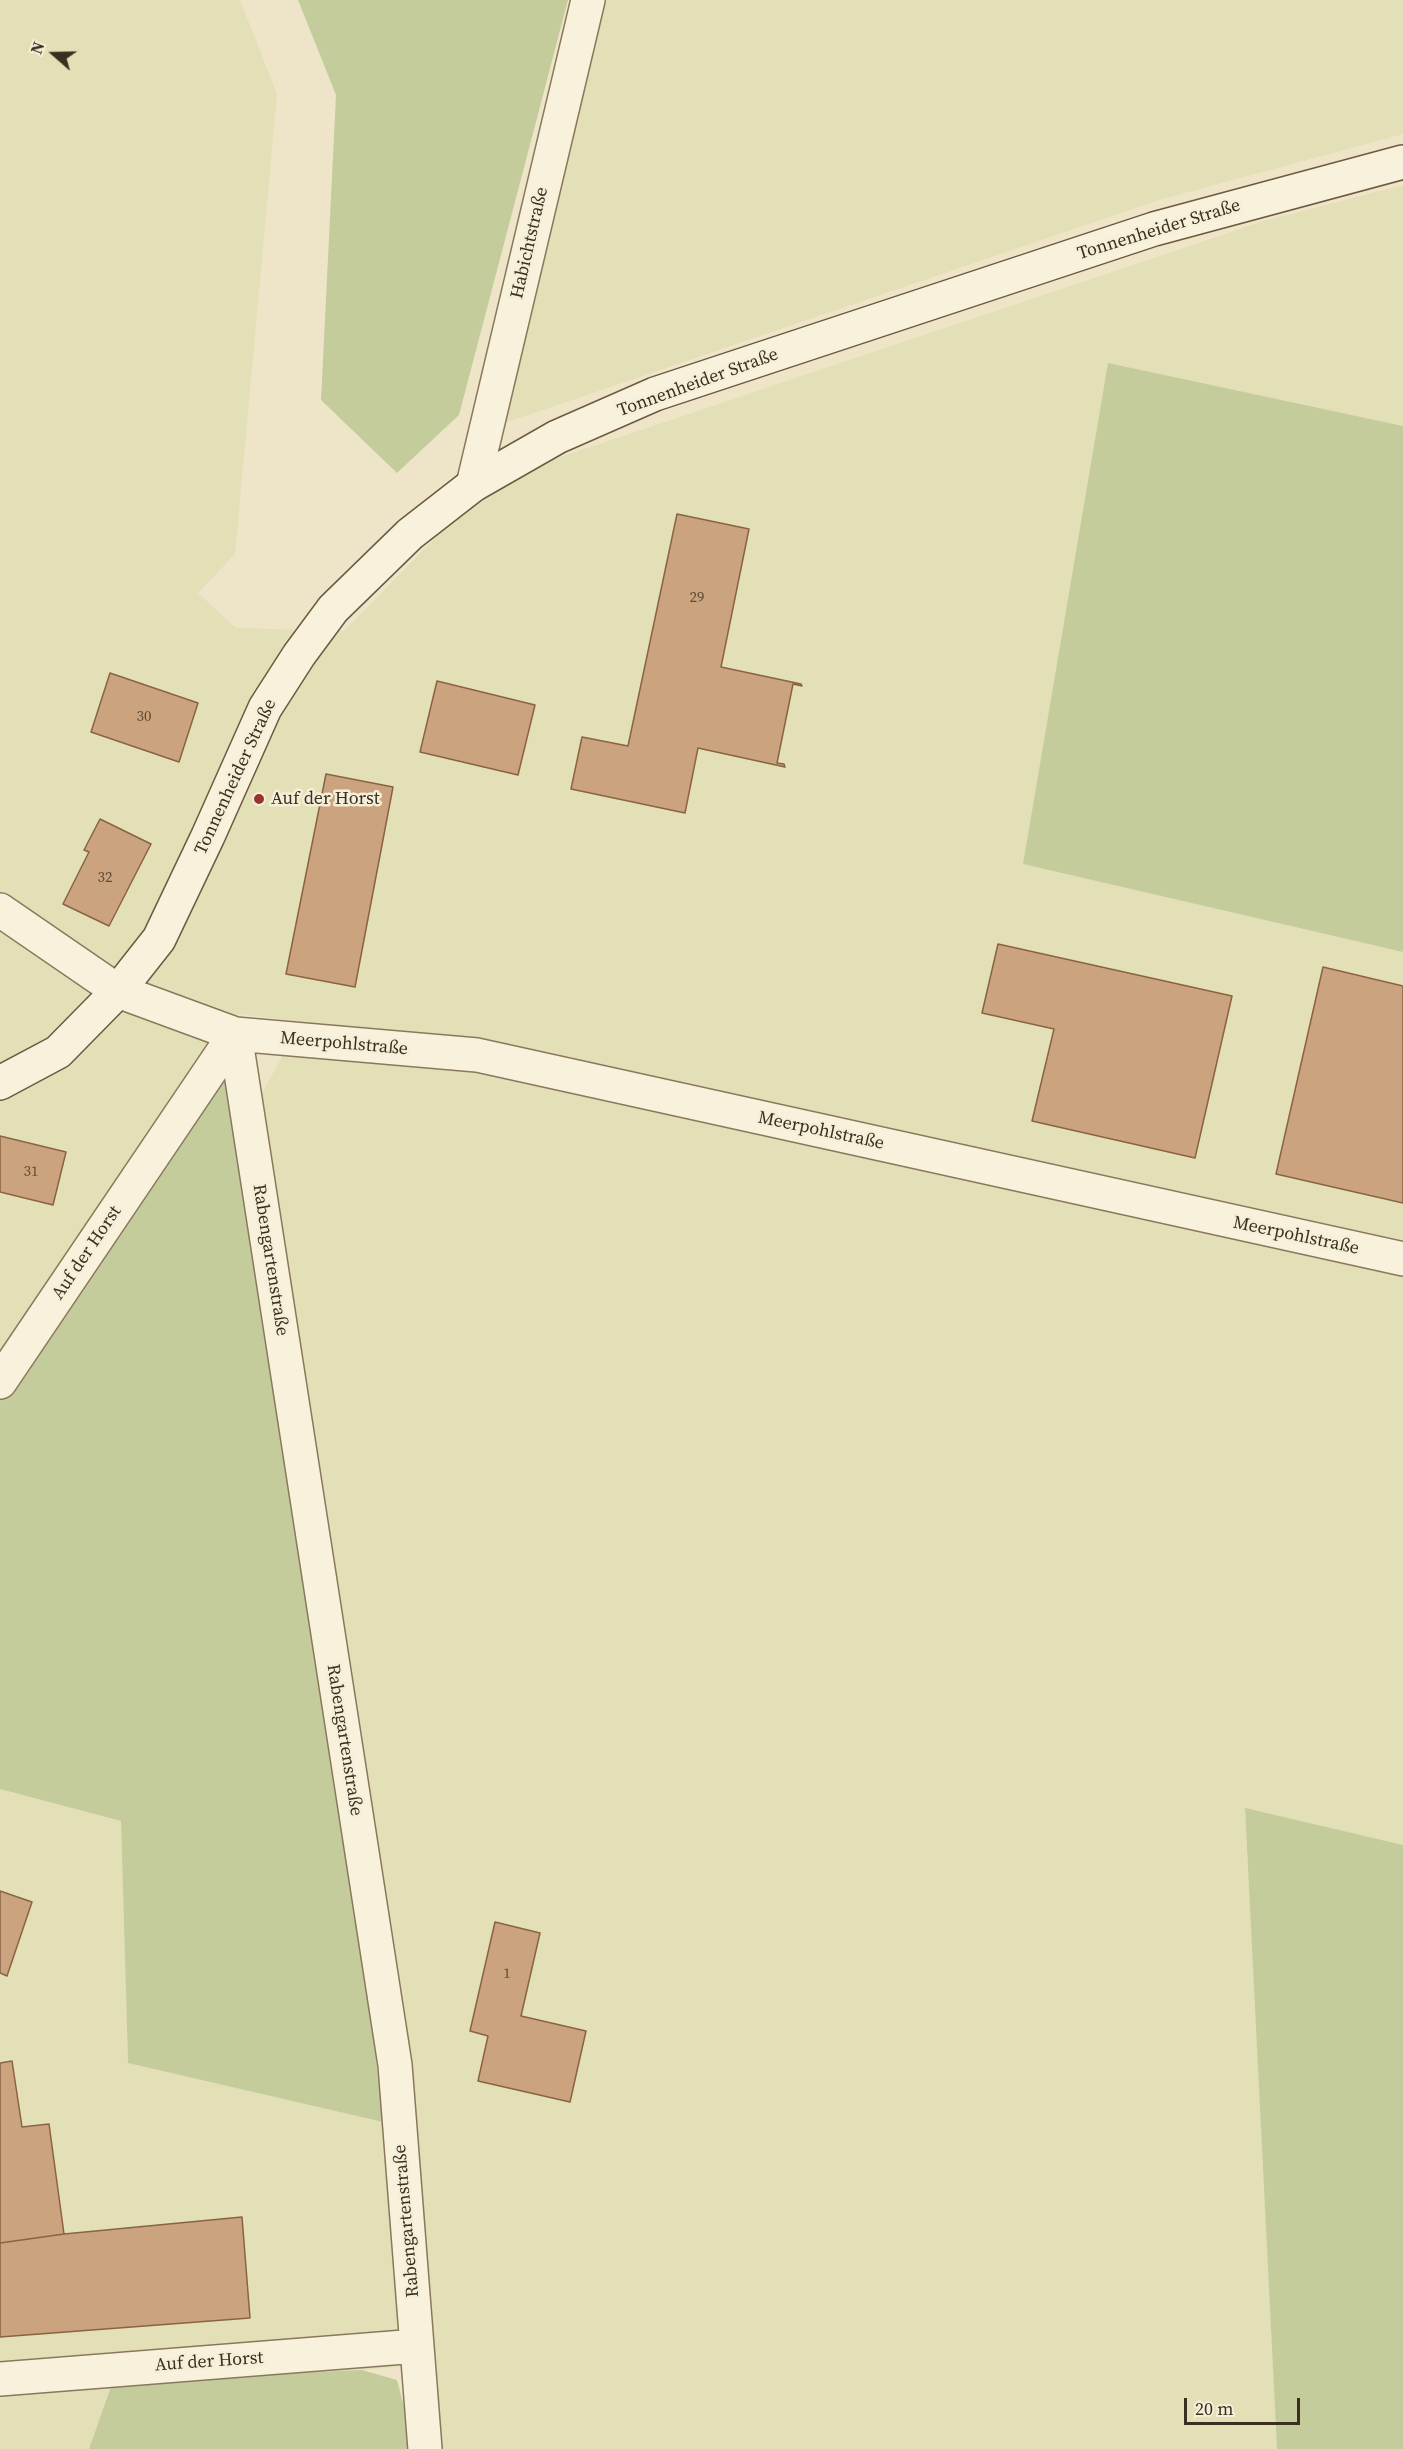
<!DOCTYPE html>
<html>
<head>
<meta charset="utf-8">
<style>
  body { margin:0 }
  #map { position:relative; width:1403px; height:2449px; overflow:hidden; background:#eee5c8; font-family:"Source Serif 4",serif }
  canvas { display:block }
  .north { position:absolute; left:24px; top:24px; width:60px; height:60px; -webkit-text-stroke:4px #f5efd8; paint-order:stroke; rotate:290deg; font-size:16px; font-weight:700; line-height:24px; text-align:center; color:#3b2f21 }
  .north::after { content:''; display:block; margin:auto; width:21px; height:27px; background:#3b2f21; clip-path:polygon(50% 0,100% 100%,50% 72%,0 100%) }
  .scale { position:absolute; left:1184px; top:2398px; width:116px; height:27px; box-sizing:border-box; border:3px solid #3b2f21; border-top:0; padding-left:8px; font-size:18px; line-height:21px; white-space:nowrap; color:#3b2f21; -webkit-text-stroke:4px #f5efd8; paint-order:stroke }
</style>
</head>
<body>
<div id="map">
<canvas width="1403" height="2449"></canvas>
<div class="north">N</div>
<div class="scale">20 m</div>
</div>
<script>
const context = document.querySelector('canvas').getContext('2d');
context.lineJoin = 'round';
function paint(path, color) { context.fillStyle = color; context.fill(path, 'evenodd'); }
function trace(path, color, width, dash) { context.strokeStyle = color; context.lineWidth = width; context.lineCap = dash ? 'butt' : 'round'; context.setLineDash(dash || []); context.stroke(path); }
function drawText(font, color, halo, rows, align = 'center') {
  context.font = font + ' "Source Serif 4",serif'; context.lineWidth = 5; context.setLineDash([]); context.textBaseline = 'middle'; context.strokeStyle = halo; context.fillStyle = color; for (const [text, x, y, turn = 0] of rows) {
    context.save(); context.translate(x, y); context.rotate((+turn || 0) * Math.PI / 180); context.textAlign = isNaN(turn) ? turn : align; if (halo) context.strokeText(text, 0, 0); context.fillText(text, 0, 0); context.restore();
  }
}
const farmland = new Path2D(`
  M0,0H240L277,94L235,554L198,593L236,628L344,631L492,480L1264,221L1403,185V426L1108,364L1023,864L1403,952V1845L1245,1809L1277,2449H436L431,2364L362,2370L113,2381L89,2449H0V1789L121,1821L128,2063L383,2122L352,1844H371L261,1095L287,1048L476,1044L239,1014L0,1372Z
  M600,0H1403V134L1159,200L493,427Z`);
const green = new Path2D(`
  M298,0H568L459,415L397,473L321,400L336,95Z
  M1108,363L1403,426V952L1023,864Z
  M229,1053L352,1844L383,2122L128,2063L121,1821L0,1789V1401Z
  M1245,1808L1403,1845V2449H1277Z
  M362,2370L397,2380L411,2433L412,2449H89L113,2381Z`);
const building = new Path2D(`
  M677,514L749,529L721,667L801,684L802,686L793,684L777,763L784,764L785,767L698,748L685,813L571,789L582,737L628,746Z
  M110,673L198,703L179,762L91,732Z
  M437,681L535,705L518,775L420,752Z
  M326,774L393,787L355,987L286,974Z
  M100,819L151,844L109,926L63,904L89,852L84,850Z
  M998,944L1232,996L1195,1158L1032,1121L1054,1029L982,1013Z
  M1323,967L1403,986V1203L1276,1174Z
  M0,1136L66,1152L53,1205L0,1192Z
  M0,1891L32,1902L7,1976L0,1973Z
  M495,1922L540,1933L521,2016L586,2031L570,2102L478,2081L488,2036L470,2031Z
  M12,2061L22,2127L49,2124L64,2234L0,2243V2063Z
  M242,2217L250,2318L0,2337V2243L64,2234Z`);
const street = new Path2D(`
  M473,485L588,0
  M0,910L118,991L235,1034L477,1055L1403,1259
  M235,1034L395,2065L425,2449
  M0,1382L235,1034
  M0,2379L417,2346`);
const secondary = new Path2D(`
  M0,1083L58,1052L118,991L159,939L208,836L265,708L299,655L333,609L410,534L473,485L557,437L655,394L1154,229L1403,162`);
const markers = [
  [259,799,6,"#98342e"]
];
const numberNames = [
  ["29",697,598],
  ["30",144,717],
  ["32",105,878],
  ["31",31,1172],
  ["1",507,1974]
];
const streetNames = [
  ["Tonnenheider Straße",1159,230,-17],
  ["Habichtstraße",530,243,-77],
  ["Tonnenheider Straße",698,383,-20],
  ["Tonnenheider Straße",236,777,-65],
  ["Meerpohlstraße",344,1044,5],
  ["Meerpohlstraße",821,1131,12],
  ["Meerpohlstraße",1296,1236,12],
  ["Auf der Horst",87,1253,-56],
  ["Rabengartenstraße",270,1260,81],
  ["Rabengartenstraße",344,1740,81],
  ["Rabengartenstraße",407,2221,-95],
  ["Auf der Horst",209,2362,-4]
];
const poiNames = [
  ["Auf der Horst",271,799]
];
paint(farmland, '#e3dfb6');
paint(green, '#c4cc9c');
paint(building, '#cba37f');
trace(building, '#896344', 1.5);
trace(street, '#8a785d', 36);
trace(secondary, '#6c5940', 36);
trace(street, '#f8f2dc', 33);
trace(secondary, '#f8f2dc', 33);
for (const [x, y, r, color] of markers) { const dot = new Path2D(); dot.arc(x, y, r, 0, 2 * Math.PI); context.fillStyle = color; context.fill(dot); trace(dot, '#f5efd8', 2); }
drawText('15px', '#5f4c38', null, numberNames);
drawText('18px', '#3b2f21', '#f5efd8', streetNames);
drawText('18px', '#3b2f21', '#f5efd8', poiNames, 'left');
</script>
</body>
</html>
